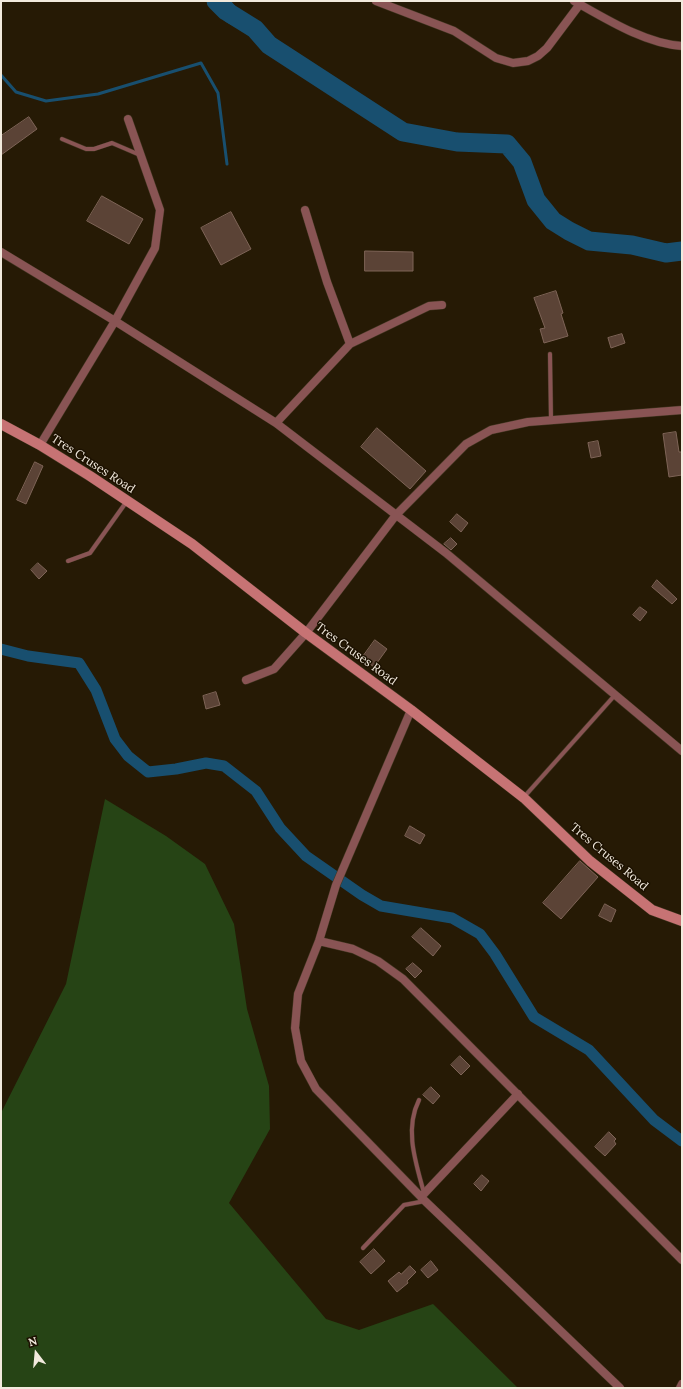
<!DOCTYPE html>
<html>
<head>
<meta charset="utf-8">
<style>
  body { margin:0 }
  #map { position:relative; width:683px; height:1389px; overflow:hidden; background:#261a05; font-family:Lora,serif }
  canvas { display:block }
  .frame { position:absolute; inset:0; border:2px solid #f2eadd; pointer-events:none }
  .north { position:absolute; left:16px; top:1333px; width:40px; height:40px; -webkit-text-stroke:3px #1c1100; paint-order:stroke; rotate:344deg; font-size:11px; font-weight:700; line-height:16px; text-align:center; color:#f2eadd }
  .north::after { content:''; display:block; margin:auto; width:14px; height:18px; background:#f2eadd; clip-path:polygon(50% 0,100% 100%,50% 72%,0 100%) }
</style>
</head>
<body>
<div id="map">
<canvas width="683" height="1389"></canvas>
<div class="frame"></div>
<div class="north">N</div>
</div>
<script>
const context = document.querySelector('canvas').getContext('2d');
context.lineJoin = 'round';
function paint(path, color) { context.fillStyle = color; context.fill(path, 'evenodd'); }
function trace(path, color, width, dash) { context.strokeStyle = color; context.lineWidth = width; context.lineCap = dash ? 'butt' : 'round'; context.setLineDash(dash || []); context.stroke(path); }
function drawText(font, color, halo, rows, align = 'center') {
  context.font = font + ' Lora,serif'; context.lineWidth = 3; context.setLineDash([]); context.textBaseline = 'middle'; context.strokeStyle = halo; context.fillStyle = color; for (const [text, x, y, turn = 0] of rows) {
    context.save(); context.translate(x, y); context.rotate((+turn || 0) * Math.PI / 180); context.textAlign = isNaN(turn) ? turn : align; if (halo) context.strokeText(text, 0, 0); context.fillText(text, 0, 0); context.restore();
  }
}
const green = new Path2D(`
  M105,799L166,836L205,864L234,924L247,1009L269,1086L270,1129L229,1203L326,1319L359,1330L433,1304L518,1388H1V1113L66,984Z`);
const water = new Path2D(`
  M206,1H231L269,45L403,132L298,70L253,37L226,22Z`);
const stream = new Path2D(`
  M1,75L16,92L46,101L98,94L201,63L218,93L227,164`);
const canal = new Path2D(`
  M1,649L28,656L79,663L96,690L115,739L128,756L148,772L176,769L206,763L224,766L256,791L280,828L306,856L362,895L381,906L452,918L480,934L495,954L534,1017L589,1050L654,1120L682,1141`);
const river = new Path2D(`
  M216,1L226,11L255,29L269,45L403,132L457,142L507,144L522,162L536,200L553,221L569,231L589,241L632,245L666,253L682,251`);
const building = new Path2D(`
  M29,117L37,129L1,155V136Z
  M102,196L143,219L129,244L87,221Z
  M231,212L251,249L221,265L201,228Z
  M365,251L413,252V271H365Z
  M556,291L563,313L561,314L568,336L544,343L540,329L545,328L534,298Z
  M622,334L625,343L611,348L608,338Z
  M377,428L426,471L410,489L361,447Z
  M676,432L679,452H682V475L669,477L663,434Z
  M598,441L601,456L591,458L588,443Z
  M35,462L43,466L26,504L17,500Z
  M457,514L468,523L461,532L450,522Z
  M451,538L457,544L451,550L444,544Z
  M38,563L47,571L39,579L31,570Z
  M657,580L677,599L672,604L652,587Z
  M640,607L647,612L640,621L633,615Z
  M375,640L387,649L374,667L362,658Z
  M216,692L220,705L206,709L203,696Z
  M410,826L425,835L420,844L405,836Z
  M580,861L598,877L561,919L543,903Z
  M605,904L616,910L611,922L599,916Z
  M421,928L441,946L433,956L412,937Z
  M413,963L422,971L415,978L406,969Z
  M460,1056L470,1066L461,1075L451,1065Z
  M431,1087L440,1096L433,1104L423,1095Z
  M609,1132L616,1139L614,1141L616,1144L605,1156L595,1147Z
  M482,1175L489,1181L481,1191L474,1184Z
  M374,1249L385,1261L371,1274L360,1262Z
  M431,1261L438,1270L428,1278L421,1270Z
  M410,1266L416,1272L407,1281L408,1283L397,1292L388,1281L399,1272L401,1274Z`);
const lane = new Path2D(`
  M62,139L86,149H94L112,143L140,155
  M550,354L551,420
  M68,561L90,553L127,501
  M524,797L615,695
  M419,1100C404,1130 416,1163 424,1193
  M363,1248L404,1205L425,1201`);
const street = new Path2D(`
  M376,1L454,31L496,58L513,63L528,61L538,56L547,48L580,4
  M574,1C606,19 646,44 682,46
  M305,210L327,282L350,344
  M1,252L115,321L276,423L446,553L682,751
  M276,423L350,344L429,306L442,305
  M40,445L115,321L155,248L160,210L128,119
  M246,680L274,669L306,633L396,515L466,444L491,430L528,422L682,410
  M411,710L336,885L319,941L298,994L295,1028L301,1061L316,1089L425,1201L620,1388
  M319,941L353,949L378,961L403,979L682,1260
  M421,1197L518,1094
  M680,1388L682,1384`);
const secondary = new Path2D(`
  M1,424L40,445L90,476L192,544L306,633L411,710L524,798L590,861L652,910L682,921`);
const streetNames = [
  ["Tres Cruses Road",93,464,33],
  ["Tres Cruses Road",356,654,36],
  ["Tres Cruses Road",609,857,40]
];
paint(green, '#264415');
paint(water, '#184f6f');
trace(stream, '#184f6f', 3);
trace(canal, '#184f6f', 11);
trace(river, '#184f6f', 19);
paint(building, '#5b4336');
trace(building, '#7e6457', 1);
trace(lane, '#433723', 5);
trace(street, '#433723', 9);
trace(secondary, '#433723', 11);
trace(lane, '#895454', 4);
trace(street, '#895454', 8);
trace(secondary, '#c77374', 10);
drawText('12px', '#f2eadd', '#1c1100', streetNames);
</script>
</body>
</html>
